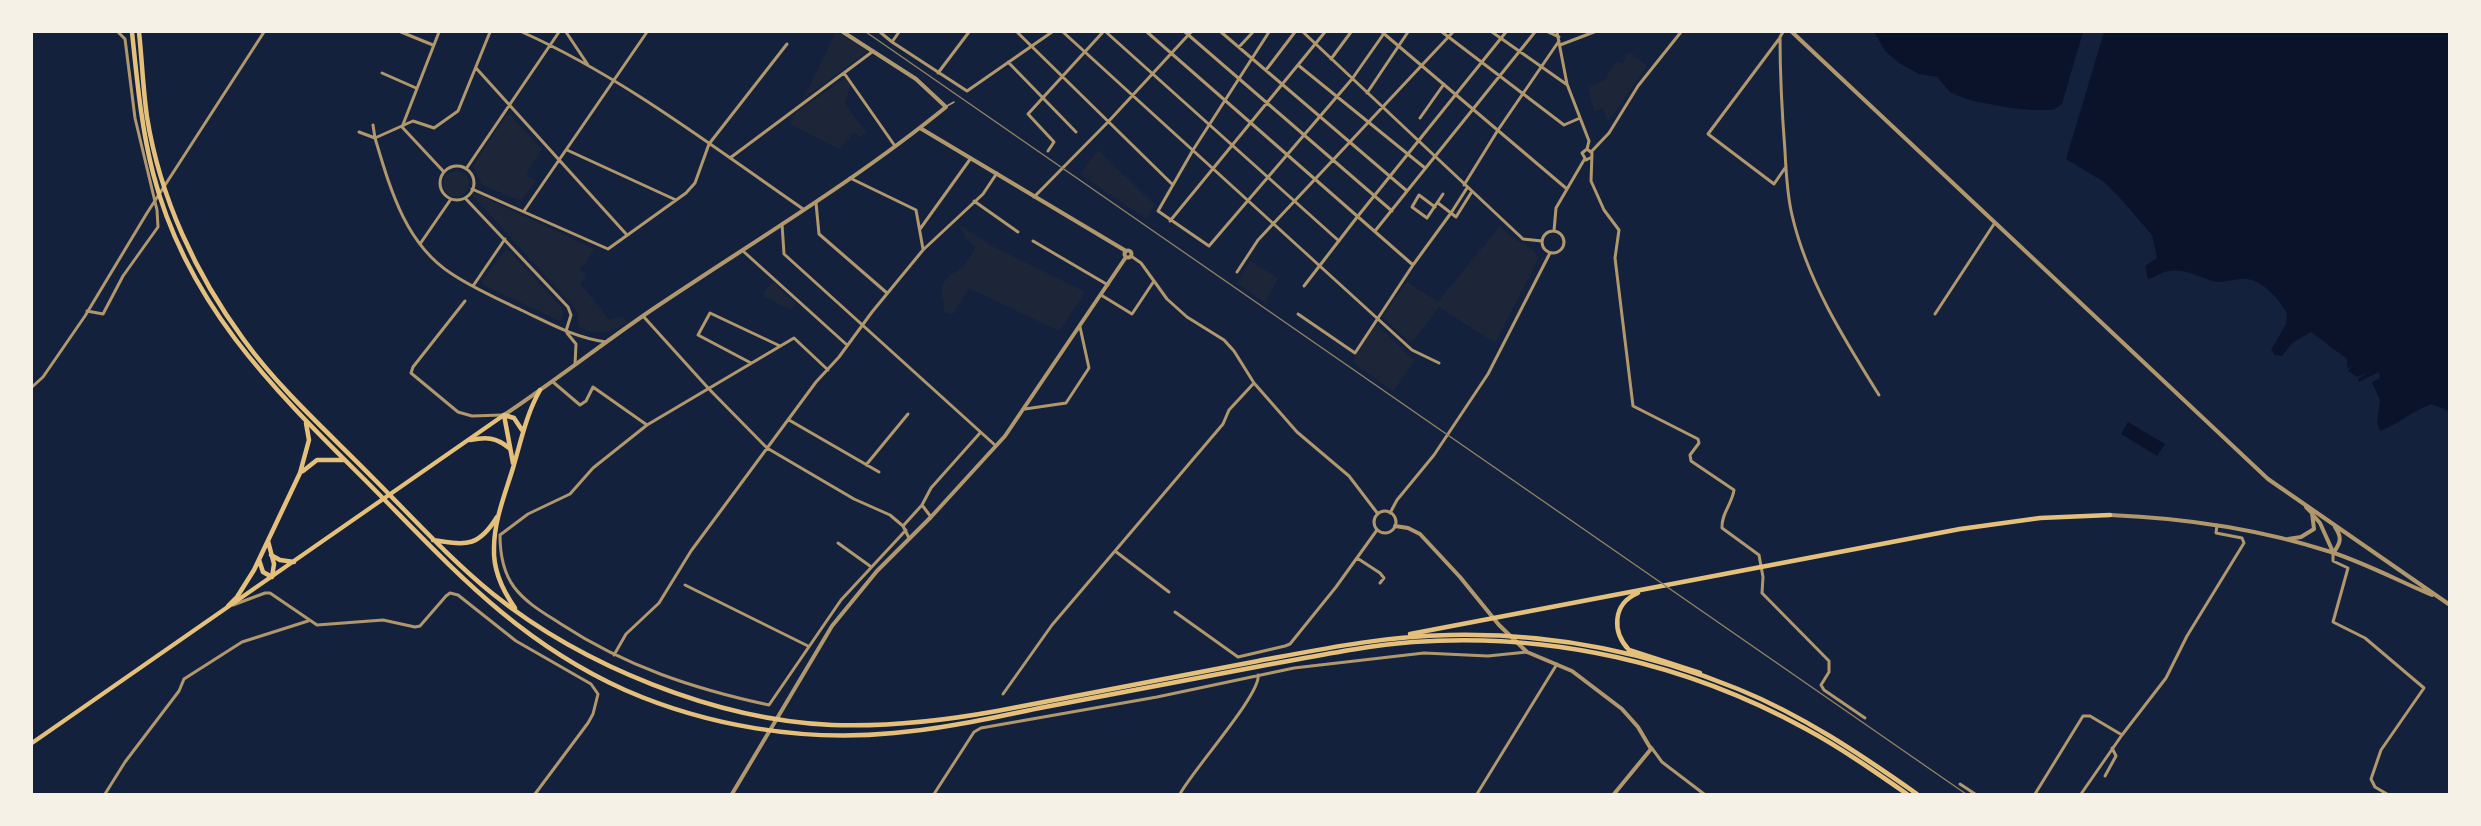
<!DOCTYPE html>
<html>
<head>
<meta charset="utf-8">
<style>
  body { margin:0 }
  #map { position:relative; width:2481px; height:826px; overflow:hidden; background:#14213d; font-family:"Space Grotesk",sans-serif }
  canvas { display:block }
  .frame { position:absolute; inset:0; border:33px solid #f6f1e7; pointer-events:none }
</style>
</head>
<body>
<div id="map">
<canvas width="2481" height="826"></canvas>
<div class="frame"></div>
</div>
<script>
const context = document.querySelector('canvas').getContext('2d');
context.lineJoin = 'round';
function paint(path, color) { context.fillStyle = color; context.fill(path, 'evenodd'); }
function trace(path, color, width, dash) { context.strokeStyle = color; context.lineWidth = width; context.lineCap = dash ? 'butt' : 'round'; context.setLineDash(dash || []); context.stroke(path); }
const green = new Path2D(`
  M836,32L868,51L803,99Z
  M1630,52L1647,66L1608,122L1603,108L1594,112L1588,88L1604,80L1617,61L1622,64Z
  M845,78L850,86L845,104L866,132L860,137L855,132L839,149L790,124L794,114Z
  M506,115H510L542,149L526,174L536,181L521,201L482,185L473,166Z
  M1098,150L1155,205L1146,219L1080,174Z
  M443 184a13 13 0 1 1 26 0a13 13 0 1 1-26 0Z
  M473,192L594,249L585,264L580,268L586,278L580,283L609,320L623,316L628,323C610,332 597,338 578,326V313L574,307L472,195Z
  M962,226L992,246L1085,292L1059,331L969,288L953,314L944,312C946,295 934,291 951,274C962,271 971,258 975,247L964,237V232L960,228Z
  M1500,226C1505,231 1510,236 1515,239C1525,247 1538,246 1537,262L1495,343L1439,307L1411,343L1382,317L1407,282L1438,302Z
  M508,250L561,307L564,315L560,321L483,285L482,282L504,251Z
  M1250,261L1278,278L1265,303L1237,283Z
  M773,282L796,304L791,310L765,297L763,293Z
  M1373,325L1378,326L1415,361L1393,391L1352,362Z`);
const water = new Path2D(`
  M1874,32H2083L2062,104L2053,110H2033L2010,108L1973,101L1951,93L1937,77L1919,74L1899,63L1885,51Z
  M2104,32H2449V411L2431,404C2412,411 2399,424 2380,431L2377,422L2380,401L2372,382L2380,378L2379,372L2359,382L2358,379L2368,372L2357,377L2348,371L2352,365L2347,369V359L2311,332L2292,343L2282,356L2275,355L2271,350L2286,324L2287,313C2277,298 2261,277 2241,279C2232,279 2222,284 2213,281C2199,277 2185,268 2169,271C2161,272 2156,277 2148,279L2145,266L2157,258L2152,235L2119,197L2104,182L2066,159Z
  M2128,422L2165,444L2157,456L2121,434Z`);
const service = new Path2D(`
  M947,106L954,102`);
const minor = new Path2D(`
  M401,32L433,45
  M439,32L402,127L444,172
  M490,32L458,111L434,128L413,121L375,138C390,188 405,244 452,274C473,288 498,299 521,310C549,323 575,338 606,342
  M522,32C623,77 713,147 803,209
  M566,32L588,65
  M880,32L892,42L967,91L1052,32
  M1017,32L1173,185
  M1063,32L1412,350L1439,363
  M1106,32L1339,241
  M1147,32L1413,265
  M1185,32L1392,211
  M1221,32L1407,191
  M1269,32L1193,150L1158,211L1209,246L1352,79L1385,32
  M1303,32L1523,239L1542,241
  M1382,32L1567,189
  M1442,32L1564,125L1580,118
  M1492,32L1566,84
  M1548,32L1559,37
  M1557,32L1567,84L1589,141L1587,149
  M1783,32L1780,37C1780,75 1782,113 1785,151C1786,172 1787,194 1792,215C1807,280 1844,339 1879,395
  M1779,39L1708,134L1774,184L1785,168
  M892,42L899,32
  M1560,45L1594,32
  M1239,47L1253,32
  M1331,59L1351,32
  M1008,62L1076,132
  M1298,65L1425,168
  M476,68L627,235
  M1266,70L1295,32
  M382,73L416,88
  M844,73L895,146
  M938,73L969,32
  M1367,93L1408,32
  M1420,118L1444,84
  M359,132L375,138L373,125
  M567,150L676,200
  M1048,151L1054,142L1028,114L1103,32
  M1591,152L1609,133L1638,86L1681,32
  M1592,157L1586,160L1582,153L1587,149L1592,153L1591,181L1604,210L1619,230L1615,258L1633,406L1698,439L1699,443L1690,455L1691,461L1734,490C1732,504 1721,514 1722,528L1759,555L1763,577L1762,593L1829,661V672L1821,685L1824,690L1865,718
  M730,158L872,52
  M440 183a17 17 0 1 1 34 0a17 17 0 1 1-34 0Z
  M466,169L559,32
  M850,178L916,210L923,249
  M1464,185L1498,130L1559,41
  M1467,188L1451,213L1456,217L1471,193
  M472,189L608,249L686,193L695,183L709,144L787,44
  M1034,197L1108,122L1191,32
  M465,198L568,307L571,315L566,331
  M974,201L1018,232
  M816,203L819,234L887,293
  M1435,207L1419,195L1412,207L1427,218L1443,194
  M524,211L647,32
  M1170,221L1325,32
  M782,224L784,254L996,446
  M920,229L971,158
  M1542 242a11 11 0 1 1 22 0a11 11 0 1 1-22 0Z
  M1375,231L1535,32
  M1554,231L1556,208L1584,160
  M1033,241L1108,285
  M420,244L451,199
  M743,251L847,345
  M1131,256L1141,263L1167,299L1187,317L1224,340L1234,351L1254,383L1297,432L1349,476L1378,514
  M1237,272L1258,240L1453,32
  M473,286L505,239
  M1304,286L1358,216L1506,32
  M1101,295L1132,314L1154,281
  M465,301L413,367L411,373L458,412L472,416L502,415
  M87,311L103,314L123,276L158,227L157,210L135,118L125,39L118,32
  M1298,314L1355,353L1413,265L1451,213L1438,203
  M1935,314L1994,224
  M643,316L709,389L767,448L854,499L890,515L903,526L909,538
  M567,333L576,344L575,365
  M751,363L698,335L710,313L780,346
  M828,370L794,338L647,425L593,468L570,494L528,514L500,535C500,553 503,572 514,587C526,603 544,613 561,624C625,666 694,689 769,705L841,600L906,530
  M553,382L580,405L586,401L593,387L647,425
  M32,387L43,377L85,316L147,213L264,32
  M1025,409L1066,403L1089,368L1080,327
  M789,420L879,472
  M866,465L908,414
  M922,505L931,517
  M1374 522a11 11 0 1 1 22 0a11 11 0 1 1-22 0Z
  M1390,513L1397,500L1434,455L1488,374L1550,253
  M903,526L922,505L931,488L980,433
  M838,543L870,566
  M1115,551L1169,592
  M2333,553V561L2348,568L2333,622L2365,638L2424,688L2381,750L2371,779L2375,787L2387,794
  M1357,558L1380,573L1384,578L1380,583
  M685,585L808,646
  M233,605L265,593H270L317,625L383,620L415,627L420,626L446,596L450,593L458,595L516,641L591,684L598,694L593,714L588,723L535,794
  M1175,612L1238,657L1285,646L1290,644L1336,587L1377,530
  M614,655L626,634L659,603L691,551L816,382L839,357L872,312L923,250L983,194L997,173
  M1003,694L1052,625L1223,424L1229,410L1254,383
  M1651,747L1662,762L1704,794
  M2105,776L2116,756L2112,748
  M1960,784L1975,794
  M105,794L125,762L179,691L184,679L242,642L308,621
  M934,794L974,732L981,728L1157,697L1294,668L1424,653L1488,656L1527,652
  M1180,794C1191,772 1262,693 1258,675
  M1477,794L1557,664
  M2035,794L2083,716H2090L2122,735
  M2081,794L2122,735L2166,678L2187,636L2244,543L2242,538L2216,533L2217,525`);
const tertiary = new Path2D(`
  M1792,32L2268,479L2450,605
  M920,128L1126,251
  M1124.5 254a3.5 3.5 0 1 1 7 0a3.5 3.5 0 1 1-7 0Z
  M504,415C555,381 603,343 653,309C751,243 854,182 946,107L916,79L843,32
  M2312,514L2320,523L2333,552
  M2110,515C2185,518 2259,529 2331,552C2365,563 2399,581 2432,595
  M1395,526L1408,528L1420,534L1460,577L1499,625L1527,652L1572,671L1622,709L1638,727L1651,749L1614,794
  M2288,539L2301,537L2314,529L2312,513L2306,507
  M2334,552C2341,542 2342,537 2335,527
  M732,794L832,626L877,571L931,517L1005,436L1126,257`);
const secondary = new Path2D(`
  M32,743L504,415`);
const trunk = new Path2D(`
  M132,32C137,79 141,126 153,173C186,302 270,386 362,477C447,562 512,639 625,690C707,726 803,742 894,733C944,729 995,717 1045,707C1117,694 1189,680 1261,666C1312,657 1362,646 1413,642C1550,632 1686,663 1806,729C1841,748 1874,771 1907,794
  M139,32C142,60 143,89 147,117C160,198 196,275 244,340C281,391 330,434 374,479C413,518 450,559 493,594C583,666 716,720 832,725C888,727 942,721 997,711C1084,694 1171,677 1258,661C1322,649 1385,636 1450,635C1548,633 1647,652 1738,689C1802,715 1860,754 1917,794
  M470,440C486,437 496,437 509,448
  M513,463L504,415L514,418L522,430
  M303,471L317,460H344
  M433,540C466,545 478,548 497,517
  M271,555L280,560L294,562
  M259,560L263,572L272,577L274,564L268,541
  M1638,593C1612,604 1612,632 1629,650L1700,673
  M228,606L237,597L254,570L300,473L309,440L306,423
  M515,608C503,591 493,570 494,548C494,521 505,494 513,468C521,441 526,415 540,390
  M1410,634L1960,529L2040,518L2110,515`);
const rail = new Path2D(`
  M866,32L1966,794`);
paint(green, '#1d2539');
paint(water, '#0b132b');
trace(service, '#b1986c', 1.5);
trace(minor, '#b1986c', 3);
trace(tertiary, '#b1986c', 4);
trace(secondary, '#e5c07b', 4);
trace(trunk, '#e5c07b', 4.5);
trace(rail, '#918062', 1.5);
</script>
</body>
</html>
